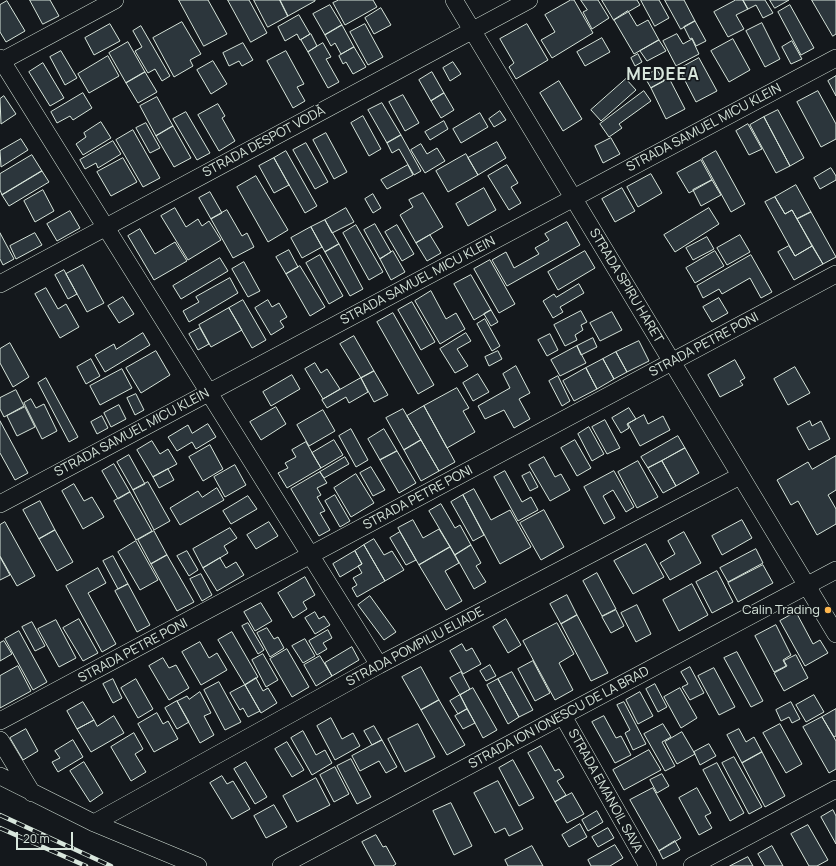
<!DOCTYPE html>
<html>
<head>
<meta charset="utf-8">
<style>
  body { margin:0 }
  #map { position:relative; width:836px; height:866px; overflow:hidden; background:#14181c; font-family:Manrope,sans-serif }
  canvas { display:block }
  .scale { position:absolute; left:16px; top:832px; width:57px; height:18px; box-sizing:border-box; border:2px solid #d8e6dc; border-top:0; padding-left:5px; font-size:12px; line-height:14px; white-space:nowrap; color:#d8e6dc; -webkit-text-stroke:3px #14181c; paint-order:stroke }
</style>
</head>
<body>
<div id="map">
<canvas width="836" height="866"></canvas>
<div class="scale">20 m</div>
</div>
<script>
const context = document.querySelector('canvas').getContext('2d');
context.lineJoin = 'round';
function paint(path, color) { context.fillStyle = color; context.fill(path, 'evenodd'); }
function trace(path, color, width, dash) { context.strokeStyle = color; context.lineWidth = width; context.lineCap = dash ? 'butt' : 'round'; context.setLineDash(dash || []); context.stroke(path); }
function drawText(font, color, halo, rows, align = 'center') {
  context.font = font + ' Manrope,sans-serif'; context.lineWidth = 3; context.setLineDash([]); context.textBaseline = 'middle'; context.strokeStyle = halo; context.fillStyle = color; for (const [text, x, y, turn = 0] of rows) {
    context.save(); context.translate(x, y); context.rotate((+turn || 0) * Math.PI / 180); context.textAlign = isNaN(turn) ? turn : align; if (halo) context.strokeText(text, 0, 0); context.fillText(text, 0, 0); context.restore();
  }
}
const building = new Path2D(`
  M30,0H50L59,16L43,24Z
  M179,0H208L227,34L204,46Z
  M228,0H249L267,33L251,42Z
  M254,0H280L288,16L268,27Z
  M280,0H315V1L288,16Z
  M339,0H373L377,7L345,25L333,3Z
  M571,0H574L593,33L552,58L541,40L555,32L545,15Z
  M581,0H598L609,18L592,29L583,12L587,10Z
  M602,0H637L640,5L614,20Z
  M641,0H659L669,18L655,26Z
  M665,0H684L695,21L681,29Z
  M736,0H743L748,9L736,15L744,29L728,37L714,12Z
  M743,0H765L773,13L763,18L756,5L748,9Z
  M770,0H789L775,8Z
  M812,0H836V34L833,36Z
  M7,1L25,31L6,42L0,32V5Z
  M330,5L342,25L325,35L313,14Z
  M790,5L814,48L801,55L778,12Z
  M381,8L391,25L374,34L365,18Z
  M628,11L637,26L648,20L659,40L634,54L614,20Z
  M299,15L310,34L300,40L297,34L285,41L278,27Z
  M695,21L706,41L696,46L692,38L690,39L684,27Z
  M182,22L201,54L190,60L193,66L174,77L153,38Z
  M762,23L780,59L765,67L746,31Z
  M110,24L120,41L94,55L85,38Z
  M365,24L383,57L368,65L350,32Z
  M527,24L548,60L516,79L509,67L514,63L500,39Z
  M342,25L354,47L341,54L335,43L331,46L325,35Z
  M141,26L170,76L162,81L155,69L148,73L135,51L142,47L133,31Z
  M311,34L317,46L308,52L301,40Z
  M677,34L683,44L692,39L699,54L676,66L663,41Z
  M602,38L610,52L585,66L577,52Z
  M733,39L750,70L729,82L711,51Z
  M659,40L666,51L647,61L640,51Z
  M792,41L802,59L791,64L782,47Z
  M128,42L145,72L126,83L109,53Z
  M243,43L253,60L242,66L239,61L229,66L223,53Z
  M323,43L331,57L326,59L339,82L328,88L308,52Z
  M354,47L366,67L353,74L346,62L343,64L339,56Z
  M61,51L77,78L65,85L50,57Z
  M286,51L304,84L297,87L305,101L293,108L267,61Z
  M638,54L642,62L635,66L631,58Z
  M108,56L119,76L89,93L78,74Z
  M699,58L717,91L696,102L679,69Z
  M213,61L227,84L211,94L197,70Z
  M453,62L461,74L450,81L443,68Z
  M43,63L64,98L50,106L29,72Z
  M657,70L664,81L651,88L644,76Z
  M145,72L157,92L138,103L126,83Z
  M432,72L444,93L431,101L419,80Z
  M836,76V96L828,81Z
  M669,78L685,109L666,119L651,88Z
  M626,79L636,90L601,121L591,110Z
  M559,81L582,119L563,131L540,93Z
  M644,91L651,101L619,124L622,128L609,137L600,124Z
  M818,91L836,124V139L821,147L797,102Z
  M83,93L92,108L73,120L70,116L57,123L51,112Z
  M444,93L454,110L441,118L431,101Z
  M403,95L419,123L405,131L389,102Z
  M4,96L16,114L1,124L0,99Z
  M157,97L173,126L156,136L140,106Z
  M382,103L401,135L387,143L368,110Z
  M218,104L225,116L222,118L235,141L219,151L198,115Z
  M778,110L804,158L790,166L764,117Z
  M500,111L506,120L494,127L489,119Z
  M186,112L210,153L197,160L173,119Z
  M480,113L488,127L461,143L453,129Z
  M363,116L381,149L369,156L351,123Z
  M764,117L790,166L776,173L750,125Z
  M444,121L448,129L430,140L425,132Z
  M101,122L111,138L83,155L76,144L86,137L84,133Z
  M146,123L160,148L150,153L136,128Z
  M748,124L762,149L749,155L736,131Z
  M173,126L191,158L174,167L156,136Z
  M133,130L160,178L143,187L116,140Z
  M326,133L347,172L334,179L313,140Z
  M401,135L421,171L414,175L399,149L392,153L387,143Z
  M611,138L620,154L603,163L595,146Z
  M21,139L28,150L1,167L0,151Z
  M113,141L121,154L98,168L96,163L85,169L80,160Z
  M497,142L506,158L478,175L468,158Z
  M306,143L328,182L315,189L293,150Z
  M421,144L427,154L437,148L445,161L425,173L411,150Z
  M286,151L317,206L305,213L274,158Z
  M716,151L745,204L731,212L702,159Z
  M466,154L478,175L448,192L436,171Z
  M32,155L42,171L2,195L0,190V174Z
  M123,158L137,182L111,196L97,172Z
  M274,158L289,185L274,193L259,166Z
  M701,160L712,180L689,193L677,173Z
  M408,165L413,175L387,189L381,180Z
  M507,165L518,183L511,187L521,203L509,210L488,176Z
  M831,168L836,176V180L820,189L814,178Z
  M42,171L49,182L9,206L2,195Z
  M651,174L662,193L638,207L627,187Z
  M256,176L288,230L268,242L237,187Z
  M712,180L721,195L701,206L693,190Z
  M796,185L811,212L797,219L792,210L785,214L775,197Z
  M484,188L496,210L468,226L456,204Z
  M622,188L635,211L615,222L602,199Z
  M43,190L54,211L35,222L24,201Z
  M210,192L222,213L211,219L199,198Z
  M423,193L443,227L416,243L400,215L413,207L409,200Z
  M373,194L381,208L373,213L365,199Z
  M775,197L785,214L792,210L812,246L795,256L765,202Z
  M175,208L186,227L198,219L202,226L209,221L221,240L188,260L161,216Z
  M346,208L354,222L332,233L325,220Z
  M709,208L719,224L675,252L664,235Z
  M227,210L242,236L247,233L254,247L233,258L211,219Z
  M70,211L80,228L57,241L47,224Z
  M811,212L836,257L823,264L797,219Z
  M325,220L339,244L325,252L311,227Z
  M567,222L580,245L507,286L492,260L506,252L514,268L539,254L535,248L549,240L545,234Z
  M375,224L391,252L380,259L364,230Z
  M356,225L383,272L369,280L343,233Z
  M397,225L414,254L402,261L385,232Z
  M311,227L322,247L302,258L291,238Z
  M140,229L155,254L175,242L187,261L154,280L128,236Z
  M0,233L14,259L3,265L0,259Z
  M35,233L42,245L16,259L10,246Z
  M430,235L441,253L427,261L416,243Z
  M740,235L750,252L727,265L717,248Z
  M707,237L714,249L693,260L686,248Z
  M339,244L363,289L350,296L325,252Z
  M789,246L795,256L812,246L823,264L794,280L778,252Z
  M289,250L298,267L286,274L276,257Z
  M393,251L405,272L391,280L380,259Z
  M585,251L595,268L558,290L548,272Z
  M715,251L724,266L695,283L686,268Z
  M320,255L343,296L329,304L306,263Z
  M751,255L772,292L761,298L750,278L722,294L719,289L703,298L697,286Z
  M220,258L228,271L181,299L173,286Z
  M490,260L515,304L499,313L474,269Z
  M244,262L260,291L248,297L232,269Z
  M83,265L104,303L87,312L66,274Z
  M300,266L325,307L310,316L286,274Z
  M64,270L77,294L68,299L55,275Z
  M471,275L491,310L474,320L454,284Z
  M230,278L238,293L189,322L183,311L199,302L196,297Z
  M579,284L584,293L560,307L563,312L553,318L543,301L554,294L556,297Z
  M46,288L58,309L66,304L79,327L60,338L35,294Z
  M431,291L446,319L456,313L465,329L440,344L415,301Z
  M123,297L134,314L119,323L108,306Z
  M719,298L728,313L712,322L703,307Z
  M243,300L266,340L252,348L229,308Z
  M268,300L272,307L279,303L287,317L280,321L284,327L271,335L255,308Z
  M412,302L435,342L421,350L398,310Z
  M229,308L242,330L211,347L199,325Z
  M491,310L498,322L491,326L484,314Z
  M581,311L587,322L581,325L583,330L575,335L577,340L565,346L554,325Z
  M612,312L622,330L600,341L590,323Z
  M393,313L434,385L418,394L377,322Z
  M485,319L500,346L492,351L477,324Z
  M200,328L209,344L198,350L189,334Z
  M143,333L150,345L105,372L95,355L114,344L116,349Z
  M466,333L471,341L457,349L468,366L455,373L440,349Z
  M550,334L558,350L547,356L538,340Z
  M354,336L374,371L361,378L340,344Z
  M593,338L597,347L581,355L577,346Z
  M639,341L649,361L627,372L616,352Z
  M10,343L29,377L13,387L0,363V349Z
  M577,346L586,363L560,376L551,360Z
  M156,351L170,375L141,393L126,368Z
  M498,351L502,359L489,366L485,357Z
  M616,352L627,372L614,379L603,359Z
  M91,359L100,376L86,384L77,367Z
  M603,359L614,379L597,389L586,368Z
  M735,360L745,378L740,381L743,385L720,397L708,375Z
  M315,363L321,373L327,369L340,389L323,399L305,369Z
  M516,366L530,393L519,399L530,419L514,428L504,410L485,419L478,406L510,388L503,374Z
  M795,367L810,393L788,405L774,379Z
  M586,368L597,389L574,401L563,381Z
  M122,369L132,388L100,405L90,386Z
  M374,371L388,395L374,402L361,378Z
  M478,374L489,392L473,401L463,383Z
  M292,375L300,389L271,406L263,392Z
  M558,376L570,401L562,406L549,381Z
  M46,378L78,437L69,442L38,383Z
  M361,378L368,392L349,403L346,397L327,408L322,400Z
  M457,388L469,408L463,411L475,432L447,448L424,406Z
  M16,390L24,406L4,417L0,409V398Z
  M136,394L144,410L135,415L127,398Z
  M31,399L36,408L44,404L57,431L42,439L24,403Z
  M119,405L126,419L111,427L104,413Z
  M424,406L455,462L439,471L407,416Z
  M25,407L35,427L17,436L7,416Z
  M276,407L286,424L261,440L250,422Z
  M629,408L636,419L627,424L629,428L621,433L612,418Z
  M403,409L421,440L404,450L386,418Z
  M323,410L335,431L309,446L297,425Z
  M644,415L648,424L663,416L670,430L640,446L628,424Z
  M102,416L108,428L97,434L91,422Z
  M605,420L620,448L607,454L592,427Z
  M0,421L28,473L15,480L0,453Z
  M810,421L812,426L821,421L830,439L809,450L797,428Z
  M208,424L216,437L196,449L192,442L177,451L168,437L188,425L192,433Z
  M589,427L604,454L592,461L578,434Z
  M351,429L368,460L356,467L339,436Z
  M384,429L397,451L380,460L368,439Z
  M678,436L685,448L648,468L641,457Z
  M334,440L343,455L321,468L312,453Z
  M421,440L439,471L421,481L404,450Z
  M575,440L591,468L577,476L561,448Z
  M152,441L160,454L168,449L177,464L153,477L137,450Z
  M306,442L321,468L287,488L278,473L288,468L285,463L296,457L292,450Z
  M210,445L223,469L203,481L189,457Z
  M685,448L699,473L676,486L662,461Z
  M397,451L416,483L399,493L380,460Z
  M129,455L145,484L133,490L117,462Z
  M836,456V490L828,495L836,509V524L817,535L798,501L791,505L777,480L808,462L812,469Z
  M345,457L349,464L324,478L320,472Z
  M544,457L555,477L561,474L570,490L550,501L529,465Z
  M638,461L658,497L637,508L618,472Z
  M662,461L676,486L663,493L648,468Z
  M114,464L130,492L118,499L102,471Z
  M235,465L246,485L225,497L214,477Z
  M371,467L385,490L373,496L360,473Z
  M168,469L174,480L159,488L153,477Z
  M505,471L522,502L531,497L538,510L518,521L494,477Z
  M614,471L634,507L626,512L613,490L603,496L615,518L604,524L584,487Z
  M320,472L327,483L317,488L321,495L317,497L325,511L320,513L330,530L319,536L291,489Z
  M530,472L538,487L530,491L522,476Z
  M356,474L374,503L351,517L334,488Z
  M148,482L170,521L154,530L133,490Z
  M74,484L84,501L92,497L104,517L83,529L62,491Z
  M217,488L224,500L180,525L170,508L198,491L202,497Z
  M474,489L491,520L510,510L531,547L500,564L463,495Z
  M130,492L152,531L136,540L114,501Z
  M335,495L350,521L340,527L325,501Z
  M463,495L484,535L473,541L451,502Z
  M248,496L257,509L231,524L223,511Z
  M40,501L55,530L39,539L23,510Z
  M441,504L455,528L460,525L471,545L455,555L429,511Z
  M544,510L564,547L541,560L520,523Z
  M413,520L423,538L439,529L450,547L419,565L398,528Z
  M742,520L752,538L722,555L712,536Z
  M5,522L35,576L17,586L0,556V525Z
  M269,522L278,536L256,549L247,535Z
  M230,528L237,538L224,546L228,553L203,568L193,549Z
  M55,530L73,562L57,571L39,539Z
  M154,531L167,555L151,564L138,540Z
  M400,532L416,560L406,565L390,538Z
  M684,532L701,563L670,580L660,563L675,554L668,541Z
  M374,539L384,555L392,551L404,570L385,581L364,545Z
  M136,541L158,580L140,590L118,552Z
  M646,544L664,577L633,594L614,561Z
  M364,545L385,581L357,597L352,588L357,585L353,578L362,573L358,566L362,564L355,551Z
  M471,545L481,563L476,566L486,582L474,589L455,555Z
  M450,547L459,563L445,571L462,601L446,610L419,565Z
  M756,549L763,563L728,582L720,568Z
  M187,551L198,570L189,576L177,556Z
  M355,551L362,564L340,577L333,564Z
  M167,555L194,602L177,611L151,564Z
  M113,556L128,584L118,589L103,561Z
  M0,557L10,575L0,580Z
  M220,558L226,568L236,562L244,575L217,591L203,568Z
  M763,565L773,583L738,602L728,583Z
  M98,568L106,583L88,593L116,644L102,652L66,586Z
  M717,571L733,602L712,613L696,582Z
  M597,573L616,609L602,616L583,581Z
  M201,574L212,595L202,601L190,579Z
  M305,577L315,595L303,602L307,609L293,618L278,593Z
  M128,584L150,625L137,632L115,591Z
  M692,584L708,615L679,631L663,600Z
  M567,595L577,615L561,624L550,604Z
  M370,596L396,632L384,640L358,605Z
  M261,603L272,621L255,631L244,612Z
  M637,605L651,634L636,642L621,613Z
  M616,610L624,626L611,633L602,617Z
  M315,612L319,619L324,616L330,625L315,634L305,618Z
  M796,612L813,644L820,640L828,653L805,666L780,621Z
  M577,615L608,673L591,681L561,624Z
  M79,619L98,653L83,661L63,628Z
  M506,619L521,645L508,653L493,627Z
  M56,620L76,658L59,667L38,629Z
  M32,622L45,646L35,651L22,627Z
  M248,623L264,650L258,654L242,626Z
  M557,623L574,654L559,663L573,690L555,700L523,641Z
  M776,625L791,655L783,660L786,666L774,672L755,636Z
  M267,628L274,639L278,637L284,648L270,657L257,633Z
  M328,630L332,638L323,643L327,649L317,655L309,641Z
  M19,631L47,682L33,690L5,639Z
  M232,632L258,677L245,685L218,640Z
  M305,639L315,656L303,663L292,646Z
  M4,641L12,654L0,661V643Z
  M200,642L209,658L217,653L227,670L201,685L182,652Z
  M462,644L466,651L472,648L481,664L463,674L450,651Z
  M352,647L359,660L332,676L325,663Z
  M287,649L309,687L292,697L270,659Z
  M737,652L763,701L751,707L724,658Z
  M263,654L278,680L266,687L252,660Z
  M796,655L808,678L784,691L774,673L787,666L784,661Z
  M320,656L332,676L316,686L304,665Z
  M163,658L169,668L176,665L189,688L169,700L149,666Z
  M533,661L550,693L535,701L518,669Z
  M490,665L496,676L486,681L480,671Z
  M18,666L31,691L0,708V676Z
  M421,667L439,700L421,710L402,677Z
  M690,667L704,693L690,700L682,687L688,684L681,672Z
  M714,668L735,707L719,715L698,676Z
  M461,672L470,689L460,695L450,678Z
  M512,672L533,710L519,717L498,679Z
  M256,678L263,691L268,688L277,703L261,713L245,685Z
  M113,679L122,698L113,703L103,684Z
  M136,679L153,709L138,718L121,688Z
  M498,679L519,717L508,724L487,685Z
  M219,682L241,722L225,730L204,690Z
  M655,684L667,707L658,712L646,689Z
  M245,685L260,711L248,717L243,708L240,710L230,693Z
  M473,688L497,730L483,738L460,695Z
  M680,688L697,718L681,728L664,697Z
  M200,692L211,713L204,716L214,735L200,743L177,701L187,696L189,699Z
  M640,692L653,716L638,724L626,700Z
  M460,695L467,709L458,714L450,701Z
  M814,695L824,712L806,722L796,705Z
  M439,700L465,745L447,755L421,710Z
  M177,701L189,722L177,729L165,708Z
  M83,702L94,720L77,729L67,711Z
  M624,702L646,744L633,750L625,733L630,730L617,705Z
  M791,702L800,719L792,723L789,717L781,721L776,710Z
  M467,709L475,723L463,729L455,716Z
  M836,709V736L834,737L822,717Z
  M157,713L163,724L168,721L178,739L154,752L138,724Z
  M114,716L124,733L91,752L77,729L94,720L97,726Z
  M604,716L616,738L621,736L631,755L615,763L592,722Z
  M822,717L836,741V769L829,773L803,727Z
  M331,718L342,739L353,733L360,746L335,760L317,726Z
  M418,724L435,757L405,772L388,739Z
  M663,724L671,737L662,742L675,766L665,771L644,734Z
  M780,724L802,764L786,773L763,733Z
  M374,726L382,740L372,745L364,731Z
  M26,729L38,751L23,760L10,738Z
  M739,729L746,742L754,737L762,752L742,763L727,735Z
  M303,731L316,755L325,750L332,763L312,775L291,738Z
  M682,732L695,754L677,764L665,742Z
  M134,733L143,749L135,754L146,772L131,781L111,747Z
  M73,740L83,757L58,772L52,762L60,758L55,751Z
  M382,740L397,767L386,773L379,761L360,771L352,756Z
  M287,742L304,770L292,777L275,749Z
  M709,744L716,756L700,765L694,752Z
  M541,746L555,771L559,769L564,777L557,781L566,795L555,802L528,753Z
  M649,750L661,770L624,790L613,770Z
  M762,752L785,796L765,807L742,763Z
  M734,757L762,807L749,814L722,763Z
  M351,759L371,797L357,804L337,766Z
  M513,760L534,798L519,806L499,768Z
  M84,762L103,793L90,802L70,771Z
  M246,762L267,797L255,804L234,769Z
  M717,763L744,813L730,821L703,770Z
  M335,767L349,794L334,802L320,775Z
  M662,774L669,786L657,793L650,780Z
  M222,776L227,784L233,781L250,809L232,819L210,783Z
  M316,778L330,805L297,822L283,796Z
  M498,781L523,829L509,836L505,828L495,833L474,793Z
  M653,788L681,838L659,851L630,800Z
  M697,788L711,813L705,816L712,828L699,835L679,798Z
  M572,793L584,814L567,823L555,802Z
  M451,803L472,846L454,855L433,811Z
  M274,805L287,827L266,838L254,816Z
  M833,810L836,816V844L821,817Z
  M597,811L603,822L588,831L582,820Z
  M580,824L587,837L569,847L562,835Z
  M808,825L828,860L817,866H809L791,834Z
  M608,828L614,838L598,847L592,837Z
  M376,835L383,847L386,846L396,864L393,866H375L362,842Z
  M675,841L680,850L663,859L659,851Z
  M615,845L623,858L610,866H591L588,860Z
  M532,846L543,866H508L505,860Z
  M772,846L783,866H765L758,854Z
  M748,857L753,866H730Z`);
const minor = new Path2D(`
  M454,0L836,634
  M0,58L379,665
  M0,62L115,0
  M0,284L529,0
  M0,504L836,58
  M563,716L648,866
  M0,721L836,274
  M0,740L32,793
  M0,776L94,823L198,866
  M94,823L379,665L740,476
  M281,866L836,570
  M692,866L836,789`);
const rail = new Path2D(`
  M0,815L111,866
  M0,828L86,866`);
const markers = [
  [828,610,4,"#ffb74d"]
];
const streetNames = [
  ["STRADA SAMUEL MICU KLEIN",704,128,-28],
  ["STRADA DESPOT VODĂ",264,142,-28],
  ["STRADA SAMUEL MICU KLEIN",418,281,-28],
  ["STRADA SPIRU HARET",626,286,59],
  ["STRADA PETRE PONI",704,345,-28],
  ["STRADA SAMUEL MICU KLEIN",132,433,-28],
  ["STRADA PETRE PONI",418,498,-28],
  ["STRADA POMPILIU ELIADE",415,647,-28],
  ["STRADA PETRE PONI",133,651,-28],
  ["STRADA ION IONESCU DE LA BRAD",559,718,-28],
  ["STRADA EMANOIL SAVA",605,791,61]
];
const poiNames = [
  ["Calin Trading",820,610]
];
const districtNames = [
  ["MEDEEA",663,75]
];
paint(building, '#2c363c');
trace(building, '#d8e6dc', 1);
trace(minor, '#d8e6dc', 18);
trace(minor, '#14181c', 17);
trace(rail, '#d8e6dc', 4.5);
trace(rail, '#14181c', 3, [9]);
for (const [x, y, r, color] of markers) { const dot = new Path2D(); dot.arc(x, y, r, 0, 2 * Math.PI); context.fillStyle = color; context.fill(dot); trace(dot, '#14181c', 1.5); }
drawText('13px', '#d8e6dc', '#14181c', streetNames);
drawText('13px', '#d8e6dc', '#14181c', poiNames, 'right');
context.letterSpacing = '1px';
drawText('bold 17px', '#d8e6dc', '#14181c', districtNames);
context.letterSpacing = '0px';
</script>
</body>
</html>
